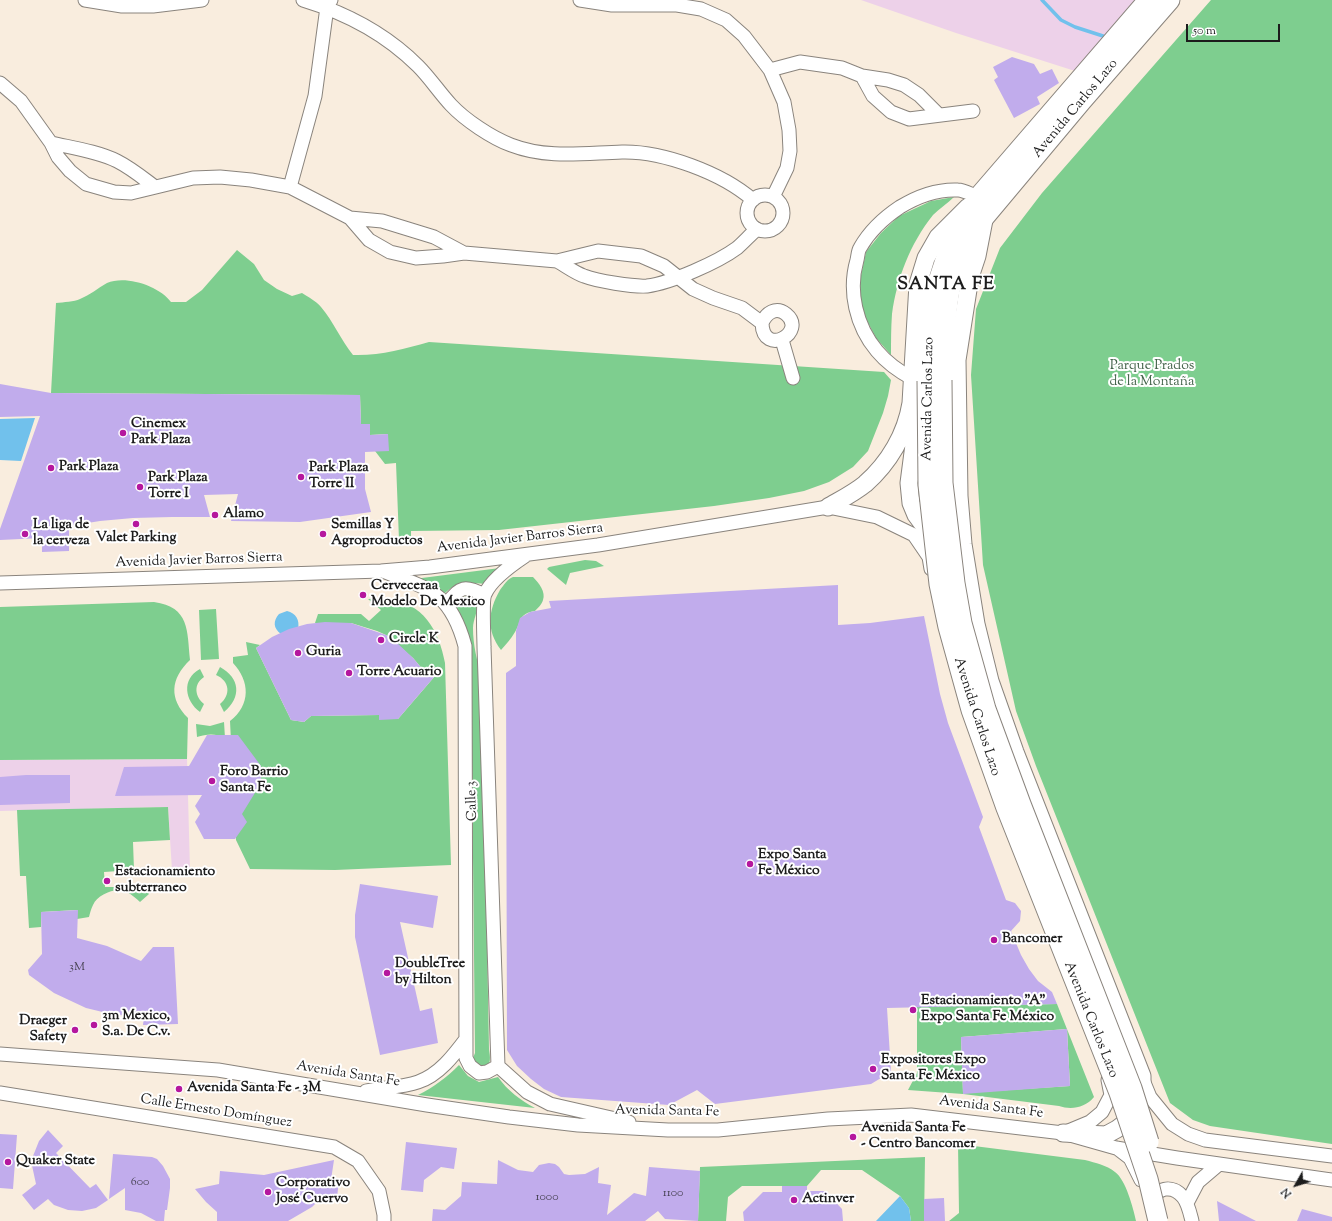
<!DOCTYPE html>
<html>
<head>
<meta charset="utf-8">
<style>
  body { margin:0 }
  #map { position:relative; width:1332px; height:1221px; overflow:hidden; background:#f9edde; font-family:"Sorts Mill Goudy",serif }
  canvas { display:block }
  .north { position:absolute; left:1276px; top:1165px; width:40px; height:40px; -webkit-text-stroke:3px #fff; paint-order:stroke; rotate:231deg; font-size:11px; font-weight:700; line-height:16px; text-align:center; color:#1c1c1c }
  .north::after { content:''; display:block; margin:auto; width:14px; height:18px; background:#1c1c1c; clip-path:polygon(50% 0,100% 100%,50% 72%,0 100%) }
  .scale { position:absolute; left:1186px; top:24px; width:94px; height:18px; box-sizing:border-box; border:2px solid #1c1c1c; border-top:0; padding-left:5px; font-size:12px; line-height:14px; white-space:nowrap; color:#1c1c1c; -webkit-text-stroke:3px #fff; paint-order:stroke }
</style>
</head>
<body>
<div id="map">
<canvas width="1332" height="1221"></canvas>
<div class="north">N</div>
<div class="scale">50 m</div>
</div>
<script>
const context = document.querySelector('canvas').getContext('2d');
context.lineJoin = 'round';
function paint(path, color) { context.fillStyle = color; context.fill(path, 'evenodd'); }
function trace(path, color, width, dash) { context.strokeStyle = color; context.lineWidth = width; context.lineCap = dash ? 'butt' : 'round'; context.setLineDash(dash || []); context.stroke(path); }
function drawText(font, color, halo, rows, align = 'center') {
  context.font = font + ' "Sorts Mill Goudy",serif'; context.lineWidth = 4; context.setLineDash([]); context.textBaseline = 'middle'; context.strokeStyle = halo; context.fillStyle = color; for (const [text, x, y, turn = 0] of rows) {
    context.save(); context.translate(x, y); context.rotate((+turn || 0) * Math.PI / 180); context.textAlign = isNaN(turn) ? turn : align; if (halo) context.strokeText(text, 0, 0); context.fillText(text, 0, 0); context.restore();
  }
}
const built = new Path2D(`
  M861,0H1136L1075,71L956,33Z
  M187,759L190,870H172L168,807L0,811V760Z`);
const green = new Path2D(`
  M1211,0H1332V1144L1210,1126L1193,1120L1170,1103L1036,766L1016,711L983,565L971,375L976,309L1000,248L1042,193Z
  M954,197C948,203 939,209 933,215C910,244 897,278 892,314C891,328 891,341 891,355L876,338L861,309L860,280L866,252L881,233L899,216L931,201Z
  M237,250L254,264L264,280L277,289L292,296L302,293C308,297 316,301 321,307C333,321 341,340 353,355C379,356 404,349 429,342L884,372L891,380L888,396L883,413L868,451L853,467L829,482L804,491L769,498L714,506L499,530L411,531V540H399L396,463L385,464L375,451H388V434L370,435V424H361L360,395L51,393L56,303C64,302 74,302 80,299C90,295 98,288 107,283C126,275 159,286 171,302H186L202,290Z
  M585,560L596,561L604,566L570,573L566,585L547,569L549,567Z
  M500,568L486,584C464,583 460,579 443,595L414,579Z
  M526,577H533C539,583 546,592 543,600C542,604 538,608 535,611C518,614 522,621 515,632C511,639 506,644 501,650C486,630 488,611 500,590C504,585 507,579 513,577C517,577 522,577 526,577Z
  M462,597C467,596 473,597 476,603C479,611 473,619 473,628C473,645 477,661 482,677L489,1049C490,1057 492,1064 484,1070L471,1063L475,1053L471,660L456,609L457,602Z
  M387,598C423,603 439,630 445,663L451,865L335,870L250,869L236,840L230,721C251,705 250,681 233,663V657L248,655L246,642L260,645L256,648L291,720L304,722L311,716L379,715V719H398L435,676L424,671L413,658L386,635L377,631L351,623H315L318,614H361L369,621L381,610L368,599Z
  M154,602C190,607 187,631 190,660C170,679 169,699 188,718L187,759L0,760V607Z
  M216,609L219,659L201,660L199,610Z
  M220,667C240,678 242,697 224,712L220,704C231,695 230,681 216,675Z
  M200,669L204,677C193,684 195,697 204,704L200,712C185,701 181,679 200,669Z
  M224,722L225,738C215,733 207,734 197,737L196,724L210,726Z
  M168,807L170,840L133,842L134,870L104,872L105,887H141L146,889L149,894L140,902C136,898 132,895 127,892C116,887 98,894 93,905C91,909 90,913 89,917L77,919V910L41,912V927L29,928L26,876H20L17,810Z
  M1057,1004L1094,1097C1085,1108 1071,1110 1059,1106L963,1094L908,1090L917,1073V1007ZM1067,1029L1070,1086L963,1093L961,1037Z
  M459,1065L468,1076L479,1082L498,1077C508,1091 520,1100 535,1108L418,1095C434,1087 447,1077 459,1065Z
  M958,1144L1085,1160C1096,1163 1106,1165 1115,1172C1126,1180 1133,1208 1136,1221H949L959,1213Z
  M925,1157L924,1221H911L909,1208L900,1196L862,1170H821L807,1186H742L728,1197L726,1221H698L700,1167Z`);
const water = new Path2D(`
  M35,418L21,461L0,460V419Z
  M287,611C296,613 300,620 298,629L281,634C273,628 273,621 279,614Z
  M900,1196L909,1208L911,1221H876Z`);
const stream = new Path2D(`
  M1042,0L1061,20L1075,27L1103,36`);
const building = new Path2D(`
  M1012,57L1034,64L1040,74L1052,69L1059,83L1037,97L1040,104L1014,118L994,80L998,77L993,67Z
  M0,384L51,393L360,395L361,424H370V435L388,434L389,451L365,452V489L371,512L300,522L231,521L238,494L204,495L210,517H172L133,518L100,521L69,526V551L42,552V538L0,540V529L40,416L0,417Z
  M838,585V625L870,623L924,616L940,694L948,723L983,817L979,827L1006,900L1015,903L1021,911L1020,921L1011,931L1021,955L1029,969L1038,981L1052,992L1057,1004L887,1008L891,1072L871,1084L715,1104L697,1090L669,1105L561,1097L544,1089L531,1079L517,1066L507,1050L506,673L516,666V631L520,618L530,612L551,608L549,601Z
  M325,622L351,623L386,635L394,640L413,658L424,671L435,676L398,719L379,720V715L311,716L304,722L291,720L256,648L272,637L289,629L307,624Z
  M207,735H238L261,766V783L242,814L247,822L235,839H204L195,822L200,814L195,806L202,795L115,796L124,767L189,766Z
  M26,775H70V803L0,805V777Z
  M360,884L438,896L433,928L400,922L420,1011L432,1008L438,1043L380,1055L355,937V915Z
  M78,910L77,938L107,946L141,961L153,947H174L178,1024L143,1025L144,1016L115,1015L86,1008L54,993L29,975L28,970L42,954L41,912Z
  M1067,1029L1070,1086L963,1094L961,1037Z
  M48,1130L63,1146L56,1153L90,1188L96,1184L108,1200L96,1208L82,1211L68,1210L54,1205L48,1199L34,1210L22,1195L36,1184L31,1161L39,1141Z
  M0,1134L17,1135L13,1189L0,1188Z
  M406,1142L457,1148L454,1169L441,1167L424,1180L423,1192L401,1190Z
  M113,1154L152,1157L157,1159L163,1166L170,1179V1188L167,1210H165L164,1221H156L141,1213L125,1210V1188L109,1199Z
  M334,1160L331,1180L339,1181L337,1197L323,1196L312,1207L288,1221H217V1212L206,1202L195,1189L219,1184L220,1171L264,1175Z
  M498,1160L518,1170L533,1172L539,1165L549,1163L555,1164L559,1167L564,1174L569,1175L585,1174L599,1167L598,1183L611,1185L607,1215L634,1193L646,1196L649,1167L700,1171L698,1221L665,1219L658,1211L645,1221H432L433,1209L445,1210L461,1196L462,1182L497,1184Z
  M782,1186H807V1191H825L842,1209L843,1221H744L743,1212L763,1192H782Z
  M944,1198L945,1221H924V1199Z
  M1217,1201L1256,1221H1219Z
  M1302,1209L1332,1217V1221H1297Z`);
const minor = new Path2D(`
  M85,0L122,6H153L202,0
  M303,0C346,13 386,34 418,66C430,78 439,92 451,105C465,120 492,138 511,145C547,159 584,153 622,152C663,151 722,173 753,200
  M580,0L612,5H677L701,9L726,20L744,36L770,70L784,102L789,130L790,151L787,168L773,197
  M770,70L800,62L842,68L862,76L888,80L904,85L919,95L938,114
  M862,76L873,96L891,112L909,119L973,111
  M0,83L21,101L51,143L58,157L70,171L86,184L114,192L131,193L193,178L220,177L251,180L290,187L350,218L382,221L434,237L464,253
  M51,143C73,148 96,151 117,161C131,168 143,178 155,187
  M290,187L315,96L327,7L331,0
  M747 213a18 18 0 1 1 36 0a18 18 0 1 1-36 0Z
  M350,218L369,240L390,252L416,258L443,256L464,253L557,261L598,251L641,256L664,266L693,289L713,298L742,308L762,323C763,358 808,332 786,314C776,306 766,313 762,323
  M557,261C566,266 575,273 584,276C597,281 633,287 647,286C671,283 718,262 737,248C744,242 750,235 757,229
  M782,340L793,378
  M913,379C900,372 887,363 877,351C856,326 848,291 857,260C858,256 858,251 860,248C869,232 885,217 900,207C918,196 937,189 958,190C964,190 972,195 978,197
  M385,572C431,589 451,594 465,646L466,1058L470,1066L479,1073L487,1072L498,1066
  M0,583L381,571L430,567L598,545L828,507L877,517L914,535L929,557L931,569
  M447,604C459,586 466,585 484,595
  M0,1054L218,1070L427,1105L509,1117L578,1125L668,1130H718L828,1119L911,1115L1063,1133L1116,1148L1177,1158L1332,1180
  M498,1066L484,647C484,638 482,600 485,594C491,580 513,564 525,556
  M498,1066L527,1092L550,1104L629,1122
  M1143,1080L1150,1097L1172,1124L1188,1134L1205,1140L1332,1156
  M366,1091C382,1088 404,1087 418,1082C439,1075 454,1055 466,1039
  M0,1093L334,1147L358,1161L379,1191L384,1215V1221
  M1066,1132L1090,1122L1102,1112L1111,1095L1108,1080
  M1117,1148L1130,1158L1141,1180
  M1187,1203L1198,1182L1218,1165
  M1152,1204C1155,1187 1172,1184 1183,1197C1188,1203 1190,1213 1192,1221`);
const major = new Path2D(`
  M984,220L977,256L970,277L957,360L959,496L963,544L976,624L990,681L1015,752L1142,1076V1092L1125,1123L1117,1129L1106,1135L1063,1133
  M909,419L915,437L909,483L911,503L916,515L927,530L931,535L940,539
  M828,507C840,500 854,493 865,484C889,463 906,434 911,403L918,284L926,258L938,237L968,207`);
const highway = new Path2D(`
  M942,380C945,348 944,313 952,281C958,258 970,238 984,218L1082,101L1170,0
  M927,381L930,327L935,290L949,248L978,197L1148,0`);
const highwayBridge = new Path2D(`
  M942,380L943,483L955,583L962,623L986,709L1021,804L1132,1088L1149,1142
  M927,381L928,485L939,584L948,627L971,710L1006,808L1119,1093L1148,1179L1158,1221`);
const markers = [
  [123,433,4,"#b5179e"],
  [51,468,4,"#b5179e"],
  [301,477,4,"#b5179e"],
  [140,487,4,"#b5179e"],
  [215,515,4,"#b5179e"],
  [136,524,4,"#b5179e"],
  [25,534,4,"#b5179e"],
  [323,534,4,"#b5179e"],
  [363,595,4,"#b5179e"],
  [381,640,4,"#b5179e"],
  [298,653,4,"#b5179e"],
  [349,673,4,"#b5179e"],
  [212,781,4,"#b5179e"],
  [750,864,4,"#b5179e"],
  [107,881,4,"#b5179e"],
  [994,940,4,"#b5179e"],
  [387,973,4,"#b5179e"],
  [913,1010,4,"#b5179e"],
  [94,1025,4,"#b5179e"],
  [75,1030,4,"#b5179e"],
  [873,1069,4,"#b5179e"],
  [179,1089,4,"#b5179e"],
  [853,1137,4,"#b5179e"],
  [8,1162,4,"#b5179e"],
  [268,1192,4,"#b5179e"],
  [794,1200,4,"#b5179e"]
];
const numberNames = [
  ["3M",77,968],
  ["600",140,1183],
  ["1100",673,1194],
  ["1000",547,1198]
];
const streetNames = [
  ["Avenida Carlos Lazo",1076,109,-50],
  ["Avenida Carlos Lazo",929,399,-89],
  ["Avenida Javier Barros Sierra",520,539,-7],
  ["Avenida Javier Barros Sierra",199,561,-2],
  ["Avenida Carlos Lazo",976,717,72],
  ["Calle 3",473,801,-92],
  ["Avenida Carlos Lazo",1090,1020,68],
  ["Avenida Santa Fe",348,1075,9],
  ["Avenida Santa Fe",991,1108,7],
  ["Calle Ernesto Domínguez",216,1112,9],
  ["Avenida Santa Fe",667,1112,1]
];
const parkNames = [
  ["Parque Prados",1152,367],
  ["de la Montaña",1152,383]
];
const poiNames = [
  ["Cinemex",131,425],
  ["Park Plaza",131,441],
  ["Park Plaza",59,468],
  ["Park Plaza",309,469],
  ["Torre II",309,485],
  ["Park Plaza",148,479],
  ["Torre I",148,495],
  ["Alamo",223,515],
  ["La liga de",33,526],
  ["la cerveza",33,542],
  ["Semillas Y",331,526],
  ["Agroproductos",331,542],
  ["Valet Parking",136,539,"center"],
  ["Cerveceraa",371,587],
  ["Modelo De Mexico",371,603],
  ["Circle K",389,640],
  ["Guria",306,653],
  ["Torre Acuario",357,673],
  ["Foro Barrio",220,773],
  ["Santa Fe",220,789],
  ["Expo Santa",758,856],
  ["Fe México",758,872],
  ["Estacionamiento",115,873],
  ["subterraneo",115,889],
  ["Bancomer",1002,940],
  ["DoubleTree",395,965],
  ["by Hilton",395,981],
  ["Estacionamiento \"A\"",921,1002],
  ["Expo Santa Fe México",921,1018],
  ["3m Mexico,",102,1017],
  ["S.a. De C.v.",102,1033],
  ["Draeger",67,1022,"right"],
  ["Safety",67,1038,"right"],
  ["Expositores Expo",881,1061],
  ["Santa Fe México",881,1077],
  ["Avenida Santa Fe - 3M",187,1089],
  ["Avenida Santa Fe",861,1129],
  ["- Centro Bancomer",861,1145],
  ["Quaker State",16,1162],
  ["Corporativo",276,1184],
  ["José Cuervo",276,1200],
  ["Actinver",802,1200]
];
const districtNames = [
  ["SANTA FE",946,286]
];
paint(built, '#edd1e9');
paint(green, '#7ece8f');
paint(water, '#71c1ec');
trace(stream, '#71c1ec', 3.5);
paint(building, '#c1acec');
trace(minor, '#8a847d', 15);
trace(major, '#8a847d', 19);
trace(highway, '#8a847d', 21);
trace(minor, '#fff', 13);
trace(major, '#fff', 17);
trace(highway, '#fff', 19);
trace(highwayBridge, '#8a847d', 21, []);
trace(highwayBridge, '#fff', 19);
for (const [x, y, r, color] of markers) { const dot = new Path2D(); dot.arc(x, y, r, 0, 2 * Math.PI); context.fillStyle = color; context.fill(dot); trace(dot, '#fff', 1.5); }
drawText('12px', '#454050', null, numberNames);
drawText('14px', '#1c1c1c', '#fff', streetNames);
drawText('14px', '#43634a', '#fff', parkNames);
drawText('bold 14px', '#1c1c1c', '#fff', poiNames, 'left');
context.letterSpacing = '1px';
drawText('bold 18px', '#1c1c1c', '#fff', districtNames);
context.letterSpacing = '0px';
</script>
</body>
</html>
